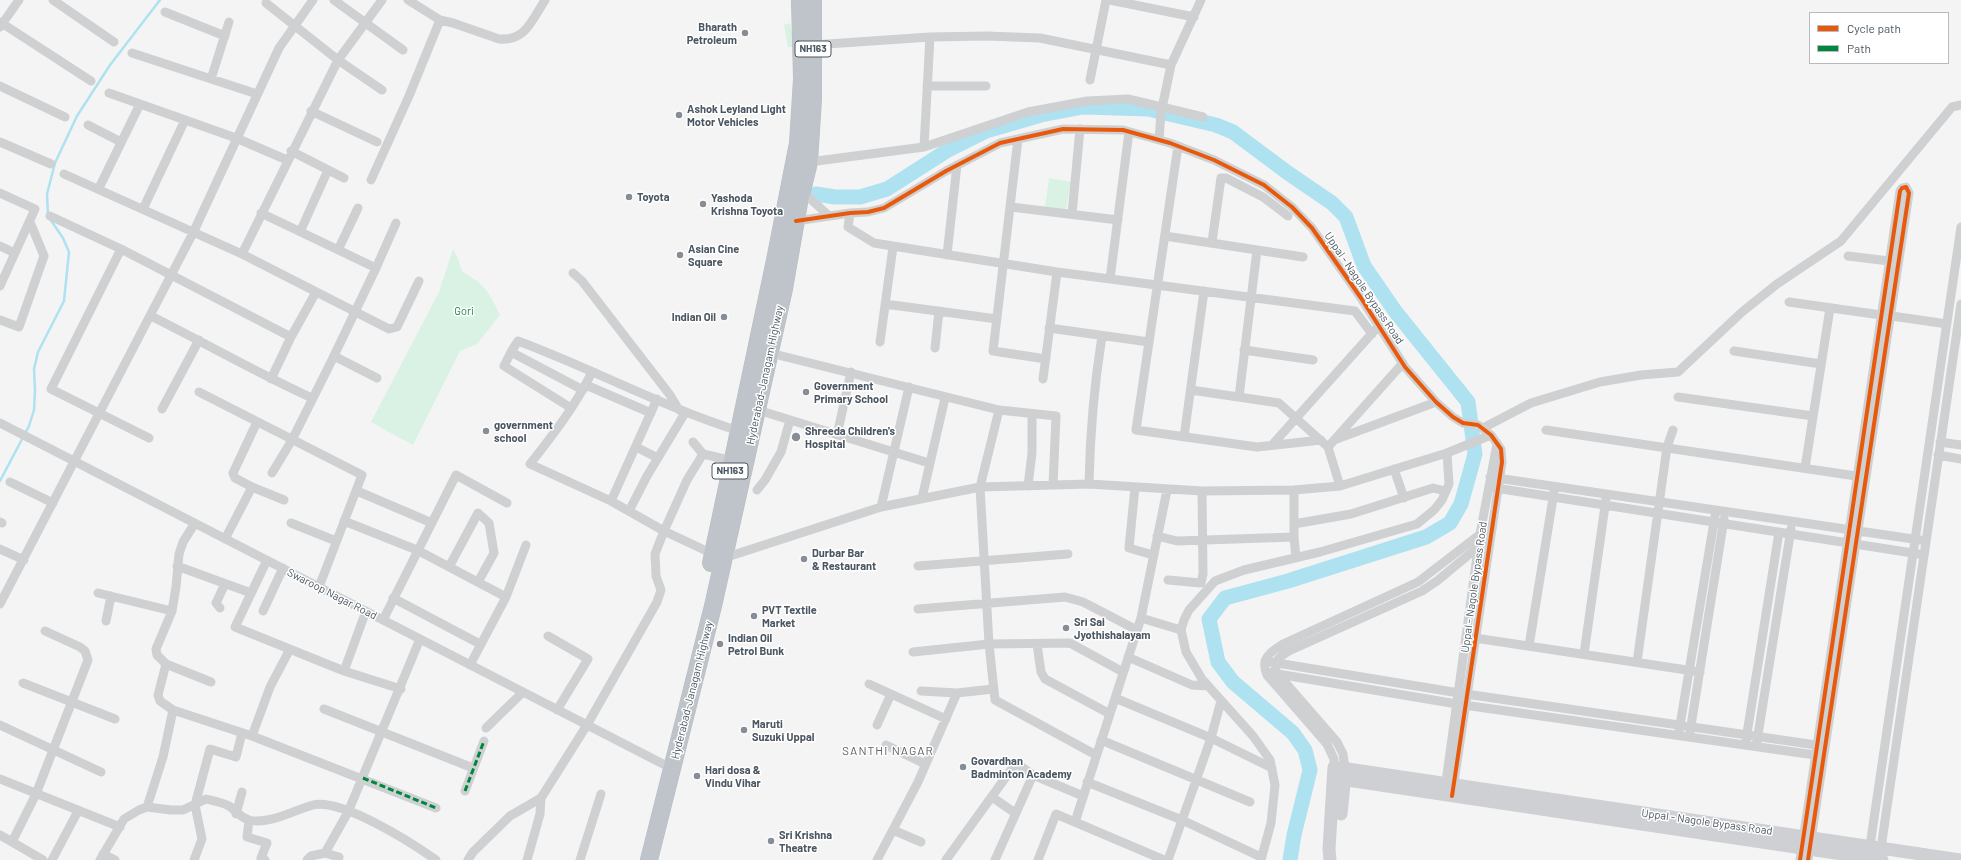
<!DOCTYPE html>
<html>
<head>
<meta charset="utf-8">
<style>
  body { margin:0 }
  #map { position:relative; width:1961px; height:860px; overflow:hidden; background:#f4f4f4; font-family:Barlow,sans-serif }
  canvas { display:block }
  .legend { position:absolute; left:1809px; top:12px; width:140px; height:52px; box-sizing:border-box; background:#fff; border:1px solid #b7bbc0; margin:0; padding:5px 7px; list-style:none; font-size:12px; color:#4a5661 }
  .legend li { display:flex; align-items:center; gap:8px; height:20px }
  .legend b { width:20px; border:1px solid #b7bbc0 }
</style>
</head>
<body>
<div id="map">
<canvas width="1961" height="860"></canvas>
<ul class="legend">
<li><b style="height:5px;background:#e8590c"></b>Cycle path</li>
<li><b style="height:5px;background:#00873e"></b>Path</li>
</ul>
</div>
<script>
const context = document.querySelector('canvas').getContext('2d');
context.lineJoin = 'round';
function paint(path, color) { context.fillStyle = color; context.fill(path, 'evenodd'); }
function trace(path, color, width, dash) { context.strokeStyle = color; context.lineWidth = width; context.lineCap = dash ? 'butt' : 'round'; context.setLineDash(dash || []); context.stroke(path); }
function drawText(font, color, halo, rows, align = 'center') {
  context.font = font + ' Barlow,sans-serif'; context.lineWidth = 3; context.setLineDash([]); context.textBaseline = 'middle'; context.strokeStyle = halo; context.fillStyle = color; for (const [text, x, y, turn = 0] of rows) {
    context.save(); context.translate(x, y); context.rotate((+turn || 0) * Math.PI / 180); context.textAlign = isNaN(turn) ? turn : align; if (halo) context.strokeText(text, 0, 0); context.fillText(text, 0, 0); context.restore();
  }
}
const green = new Path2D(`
  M790,23L795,47H788L784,25Z
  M1049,178L1071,182L1066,210L1045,207Z
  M453,249L458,259L462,271C486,286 487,289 500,315L477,344L460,351L413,445L371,422L439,292Z`);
const stream = new Path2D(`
  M48,215L47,194L55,163L77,116L110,65L160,0
  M0,481L29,426L34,410L35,390L34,369L38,352L64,301L69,252L63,238L50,219`);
const river = new Path2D(`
  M816,194L835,197H860L887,189L948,150L986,131L1041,115L1083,107L1148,109L1216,125L1233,132L1288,173L1332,203L1346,217L1364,266L1395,311L1468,402L1475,454L1461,504L1450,523L1426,537L1288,581L1225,598L1209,619L1218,662L1233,682L1293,733L1305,750L1310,770L1294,835L1290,860`);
const street = new Path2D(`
  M53,0L114,42
  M334,0L403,50
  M408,0L440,20L453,23L499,39C526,41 532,20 545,0
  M1110,0L1194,17
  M266,3L338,60L382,90
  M165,12L225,36
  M0,22L91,81
  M0,27L19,0
  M813,45L930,37L987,36L1040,38L1171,65
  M132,53L257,94
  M211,79L229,22
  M1090,80L1106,0
  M0,86L65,117
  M927,86H986
  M109,93L236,138L287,160
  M311,111L377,142
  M88,125L121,142
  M1018,139L993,351L1046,359
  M1159,140L1161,113L1171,65L1201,0
  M0,142L51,164
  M1178,146L1136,430L1257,447L1321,440
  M924,147L930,37
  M291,151L344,178
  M809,162L924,147L1028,112L1087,101L1128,99L1203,117
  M64,174L242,254L389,329L397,327L419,281
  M371,180L409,96L440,20
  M99,188L140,104
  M802,191L829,216
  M0,193L35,209L0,286
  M1011,207L1118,220
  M143,209L185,120
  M261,213L376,268L332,360L292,440L272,473
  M850,213L848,227L874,243L1057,272L1355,311L1372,334
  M1072,214L1080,129
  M50,216L121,249L291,337
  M796,221L850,213L868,212L884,208L946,171L1000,143L1063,129L1123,130L1170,143L1214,160L1264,185L1292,207L1312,228L1361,298L1405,367L1436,402L1453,417L1463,423L1478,425L1491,435L1501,449L1502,462L1453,789
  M300,232L328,170
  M1165,236L1303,257
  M1212,242L1221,178H1226L1263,197L1288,216
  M0,246L15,253
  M121,249L51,389L149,438
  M338,250L358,208
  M242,254L338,60L382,0
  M947,255L957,165
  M1848,256L1889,261
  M376,268L396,223
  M573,273L582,281L670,395L679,410
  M1110,279L1129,132
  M1789,302L1881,315
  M885,304L997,319
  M1885,315L1947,324
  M151,316C205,343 257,373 312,398
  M0,320L19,327L44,256L30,222
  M1049,328L1149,342
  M880,342L893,247
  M935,348L939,311
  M1244,350L1313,360
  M1734,351L1821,364
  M511,352L518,341C593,369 663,407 739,431
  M770,353L999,410L1056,416L1053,485
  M334,356L377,378
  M271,379L291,337L316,292
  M1043,379L1057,272
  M586,385L651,413
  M1191,390L1279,403L1328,447L1340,486
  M199,392L362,475L319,587
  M1239,397L1257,250
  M1678,397L1813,416
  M571,408L504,366L511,352L583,390
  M162,409L199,340
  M758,410L929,463
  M999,410L980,487L989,644L995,700L1096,755
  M0,423L665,765
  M1483,428L1531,403L1600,382L1641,375L1678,372L1742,312L1777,284L1841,241L1952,107L1961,105
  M1546,430L1856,476
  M837,435L851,372
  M1184,437L1204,291
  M1334,440L1436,402
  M693,442L703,454L687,480L664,531L713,554
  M1940,442L1961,445
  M1272,445L1375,330
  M636,447L658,458
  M1328,447L1403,363
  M703,454L733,461
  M1938,455L1961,459
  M1805,468L1830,308
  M1394,469L1404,498
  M1490,477L1920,540
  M10,482L53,503
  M1089,484C1090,434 1094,386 1102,336
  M1028,486L1032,453V414
  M252,487L235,478L233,473L257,422
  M1135,487L1129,548L1153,555
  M1489,487L1919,554
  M757,490L765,480L781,452L790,420
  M357,491L432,523
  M922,498L945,398
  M611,501L657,399
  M881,507L909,387
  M629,511L647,476L685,413
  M344,521L417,550L506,597L470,665
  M0,522L2,523
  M195,523L183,542L179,554L176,587L172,611L156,649L157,655L166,664L158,695L160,701L173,710L252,736L436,808
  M291,523L336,541
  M1294,524L1351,514L1433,488L1445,491
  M1157,536L1177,541L1294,537V490
  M1294,537L1296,558
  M225,539L252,487L284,500
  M0,549L24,560
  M724,558L881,507L980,487L1089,484L1202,491L1294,490L1340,486L1447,453L1491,435
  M267,560L235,627L344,671L401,689
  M177,566L251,593
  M918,566L1068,554
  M449,567L478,513L489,523L494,553L478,582
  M1168,580L1201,583L1203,574L1202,491
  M98,593L172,611
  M506,597L526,545
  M393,598L480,644
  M0,604L193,233L279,48L313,0
  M220,608L216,603L225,584
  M918,609L1065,597L1083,602L1137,630
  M263,611L283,568
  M1141,618L1181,630
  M383,620L456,475L507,503
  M106,621L111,596
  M1470,635L1475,638L1700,672
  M548,636L588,659L557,710
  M1037,644L1041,672L1045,679L1110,714
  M1529,646L1554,492
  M913,652L989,644L1070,643L1123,672
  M1584,654L1606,499
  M1128,657L1192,685L1208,686
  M1265,661L1459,693L1816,745
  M1637,662L1667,447L1673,430
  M166,664L211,682
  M344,671L366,611
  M1266,672L1457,704L1815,755
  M23,683L115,719
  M869,684L946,719
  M921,691L957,693
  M1115,698L1211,738L1272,768
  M324,709L473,768
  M0,725L101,772
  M877,725L891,694
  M486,728L523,692
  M1679,731L1715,516
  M1690,732L1724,519
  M252,736L270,687L290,649
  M1101,740L1250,802
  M1746,740L1779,532
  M1757,741L1791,529
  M886,745L925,764
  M1334,767V759L1327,744L1267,675C1260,659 1270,652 1283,644L1418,582L1492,525
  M1345,768L1343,754L1337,742L1277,673C1272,662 1280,656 1289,651L1422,591L1437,581L1490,537
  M0,779L120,827
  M1087,782L1182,820L1261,857
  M1445,789L1480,534L1497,444
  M465,791L484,741
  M992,797L1015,813
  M147,807L163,757L173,710
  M236,814L242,792
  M249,820L247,837L267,843L261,858L265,860
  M1075,822L1141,618L1167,490
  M893,830L921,842
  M0,835L43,860
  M12,842L36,794L88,660L85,651L80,647L45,631
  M1870,846L1961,227
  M1881,848L1961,304
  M325,853L339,857L338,860
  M103,854L115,860
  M52,860L78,811
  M100,860L124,819L139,810L147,807L171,810H183L206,799C214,801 222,802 229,806C236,810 239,817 249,820C269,825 294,810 313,805C342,798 412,843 436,860
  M194,860L202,839L195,805L210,749L236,757L242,733
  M307,860L311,856L325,853L348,812L420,639
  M468,860L473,852L510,816L541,798L587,725L657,602L661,590L656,576L655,554L664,531L611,501L530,464C553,435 576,405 592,372
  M527,860L540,814L541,798
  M580,860L601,794
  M877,860L918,782L957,693L993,689
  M946,860L1016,763L1033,775L1083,796
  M995,860L1033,775
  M1038,860L1056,814L1164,860
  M1168,860L1211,738L1221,701
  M1261,860L1271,823L1275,785L1270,760L1253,736L1202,679L1186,652L1181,630L1184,620L1189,610L1215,581L1244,570L1320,552L1417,524L1434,510L1442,500L1449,484L1447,453
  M1800,860L1900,191L1902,188L1906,187L1909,193L1808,860`);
const secondary = new Path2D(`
  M1334,778L1882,860
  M1341,814L1345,774
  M1330,860L1329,849L1334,767L1961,860`);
const highway = new Path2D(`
  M711,563L775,260L798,143L802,79L800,0
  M649,860L713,606L784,289L799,203L809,162L813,99V0`);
const quiet = new Path2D(`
  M363,778L436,808
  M465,791L484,741`);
const cycleway = new Path2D(`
  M796,221L850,213L868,212L884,208L946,171L1000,143L1063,129L1123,130L1170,143L1214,160L1264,185L1292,207L1312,228L1361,298L1405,367L1436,402L1453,417L1463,423L1478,425L1491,435L1501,449L1502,462L1452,796
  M1800,860L1900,191L1902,188L1906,187L1909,193L1808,860`);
const markers = [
  [745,33,4,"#868d94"],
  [679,115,4,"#868d94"],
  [629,197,4,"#868d94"],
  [703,204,4,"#868d94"],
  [680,255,4,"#868d94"],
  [724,317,4,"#868d94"],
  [806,392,4,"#868d94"],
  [486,431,4,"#868d94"],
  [796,437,5,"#868d94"],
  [804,559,4,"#868d94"],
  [754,616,4,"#868d94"],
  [1066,628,4,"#868d94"],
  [720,644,4,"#868d94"],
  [744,730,4,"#868d94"],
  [963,767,4,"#868d94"],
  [697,776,4,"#868d94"],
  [771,841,4,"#868d94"]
];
const shields = [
  [813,49,36],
  [730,471,36]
];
const shieldNames = [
  ["NH163",813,49],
  ["NH163",730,471]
];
const poiNames = [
  ["Bharath",737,27,"right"],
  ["Petroleum",737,40,"right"],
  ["Ashok Leyland Light",687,109],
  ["Motor Vehicles",687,122],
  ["Toyota",637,197],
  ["Yashoda",711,198],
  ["Krishna Toyota",711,211],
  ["Asian Cine",688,249],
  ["Square",688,262],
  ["Indian Oil",716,317,"right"],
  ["Government",814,386],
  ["Primary School",814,399],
  ["government",494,425],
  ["school",494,438],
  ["Shreeda Children's",805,431],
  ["Hospital",805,444],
  ["Durbar Bar",812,553],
  ["& Restaurant",812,566],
  ["PVT Textile",762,610],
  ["Market",762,623],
  ["Sri Sai",1074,622],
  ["Jyothishalayam",1074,635],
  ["Indian Oil",728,638],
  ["Petrol Bunk",728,651],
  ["Maruti",752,724],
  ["Suzuki Uppal",752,737],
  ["Govardhan",971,761],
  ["Badminton Academy",971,774],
  ["Hari dosa &",705,770],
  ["Vindu Vihar",705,783],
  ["Sri Krishna",779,835],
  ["Theatre",779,848]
];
const streetNames = [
  ["Uppal - Nagole Bypass Road",1364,288,56],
  ["Hyderabad-Janagam Highway",765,375,-78],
  ["Uppal - Nagole Bypass Road",1474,587,-82],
  ["Swaroop Nagar Road",332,594,27],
  ["Hyderabad-Janagam Highway",692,690,-76],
  ["Uppal - Nagole Bypass Road",1707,822,8]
];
const parkNames = [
  ["Gori",464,311]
];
const neighbourhoodNames = [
  ["SANTHI NAGAR",888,751]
];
paint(green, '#d9f2e3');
trace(stream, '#aee2f0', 2.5);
trace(river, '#aee2f0', 15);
trace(highway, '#b9bec3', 18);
trace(street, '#ced0d2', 9);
trace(secondary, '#ced0d4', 13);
trace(highway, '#bec4c9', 17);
trace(quiet, '#00873e', 3, [6, 3]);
trace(cycleway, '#e8590c', 4);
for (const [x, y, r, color] of markers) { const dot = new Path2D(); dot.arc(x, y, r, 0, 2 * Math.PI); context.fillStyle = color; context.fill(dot); trace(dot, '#fff', 1.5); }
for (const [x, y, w] of shields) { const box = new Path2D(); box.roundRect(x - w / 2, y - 8, w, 16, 3); context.fillStyle = '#fff'; context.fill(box); trace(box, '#4a5661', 1); }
drawText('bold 10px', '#4a5661', null, shieldNames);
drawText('bold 11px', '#4a5661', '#fff', poiNames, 'left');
drawText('11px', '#4a5661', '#fff', streetNames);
drawText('11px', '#17864f', '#fff', parkNames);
context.letterSpacing = '1px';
drawText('12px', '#5f6368', '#fff', neighbourhoodNames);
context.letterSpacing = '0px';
</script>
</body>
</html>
